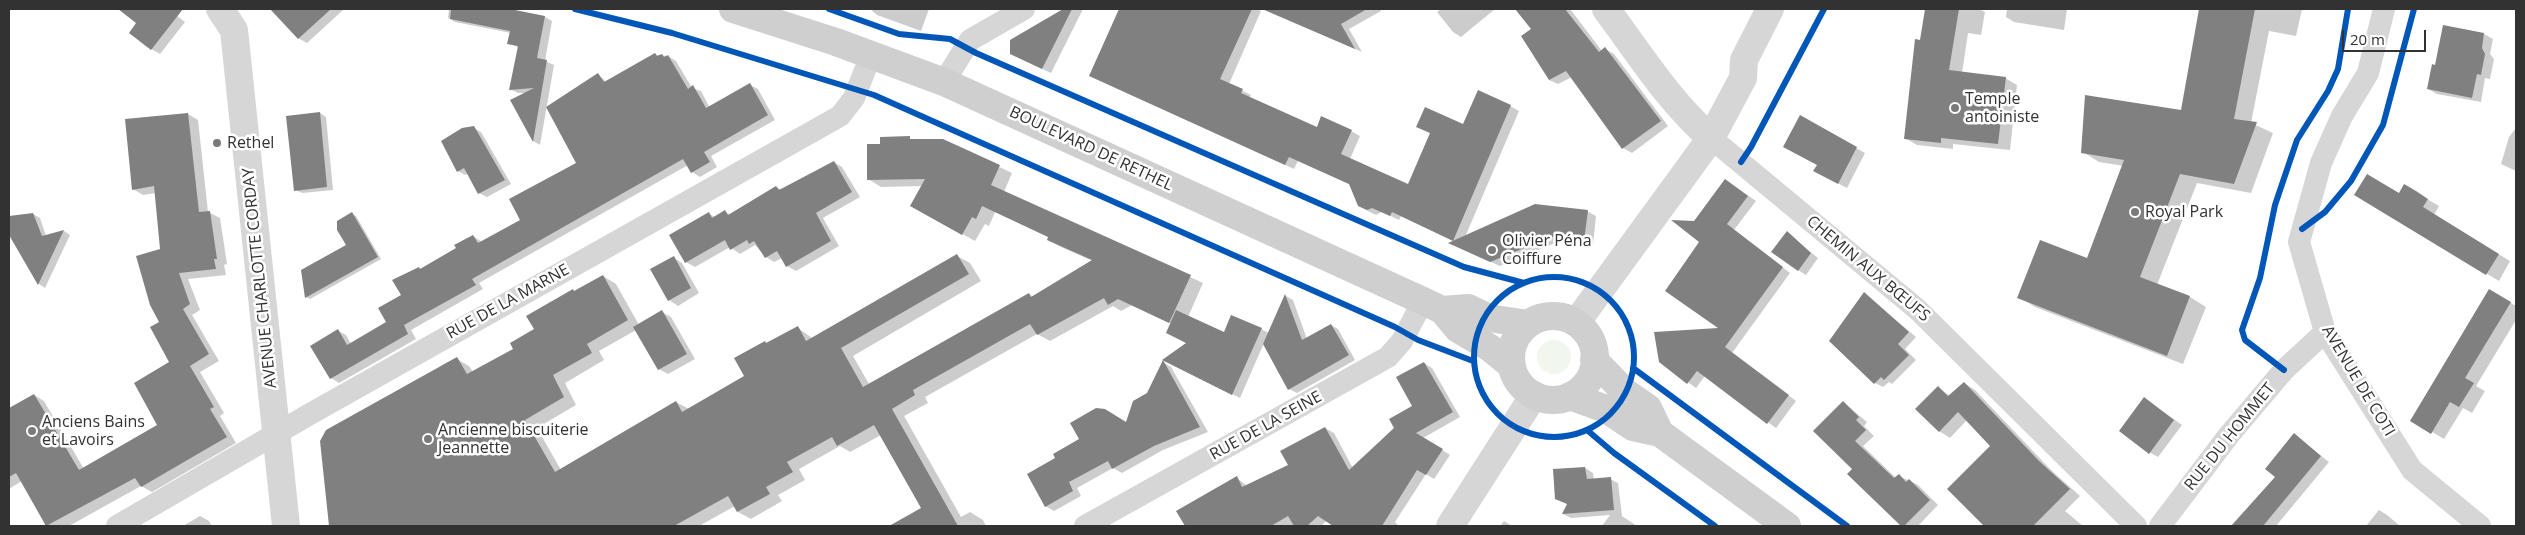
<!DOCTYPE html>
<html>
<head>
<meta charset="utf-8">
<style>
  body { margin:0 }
  #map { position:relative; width:2525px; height:535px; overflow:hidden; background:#fff; font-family:"Open Sans",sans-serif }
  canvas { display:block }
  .frame { position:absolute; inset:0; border:10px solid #323232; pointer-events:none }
  .scale { position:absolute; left:2342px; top:30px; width:84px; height:22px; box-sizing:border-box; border:2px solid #323232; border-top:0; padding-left:6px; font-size:15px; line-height:18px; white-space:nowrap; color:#323232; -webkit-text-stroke:4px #fff; paint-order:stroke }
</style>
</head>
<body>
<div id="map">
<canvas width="2525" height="535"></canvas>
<div class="frame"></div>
<div class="scale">20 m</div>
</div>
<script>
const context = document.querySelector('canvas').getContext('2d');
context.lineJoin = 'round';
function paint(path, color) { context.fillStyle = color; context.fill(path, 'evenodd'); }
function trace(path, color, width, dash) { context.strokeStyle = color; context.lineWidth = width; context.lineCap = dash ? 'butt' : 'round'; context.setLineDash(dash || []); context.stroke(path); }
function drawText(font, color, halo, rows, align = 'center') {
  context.font = font + ' "Open Sans",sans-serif'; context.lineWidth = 5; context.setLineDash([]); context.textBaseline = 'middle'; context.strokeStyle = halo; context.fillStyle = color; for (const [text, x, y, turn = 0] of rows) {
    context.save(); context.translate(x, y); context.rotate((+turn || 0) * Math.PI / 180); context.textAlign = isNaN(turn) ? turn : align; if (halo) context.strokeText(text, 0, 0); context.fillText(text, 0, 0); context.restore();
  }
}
const green = new Path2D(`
  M1537 357a17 17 0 1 1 34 0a17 17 0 1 1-34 0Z`);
const shadow = new Path2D(`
  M120,9H168L185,22L160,54L151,49L138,23Z
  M283,9H341L343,10L307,43L298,38L277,15Z
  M449,9H503L545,17L552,21L545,61L554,65L540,145L533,141L512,101L527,93H518L510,89L519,48L509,43L511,33L455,22L448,18Z
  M870,9H929L921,31L877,15Z
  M1066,9H1083L1051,73L1011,54V40Z
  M1120,9H1256L1261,11L1229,84L1251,95L1249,98L1317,128L1351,131L1360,136L1350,159L1408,185L1464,125L1510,106L1519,111L1465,237L1587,211L1596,216L1593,245L1560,241L1500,266L1458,247L1455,241L1401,216L1399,220L1382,212L1376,215L1368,211L1359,206L1351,185L1298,161L1294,169L1099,80L1090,75Z
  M1279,9H1380L1381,11L1349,29L1362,52L1293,22L1283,17Z
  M1441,9H1495L1461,37L1453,32L1437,12Z
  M1517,9H1570L1602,51L1605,49L1614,54L1668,126L1632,153L1623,148L1572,77L1558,84L1549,80L1532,29Z
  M1927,9H1979L1985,12L1981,35L1968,33L1962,73L2005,78L2017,85L2010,150L1953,144V149L1917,145L1905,138Z
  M2007,9H2067L2064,30L2014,22L2006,17Z
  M2201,9H2302L2296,36L2269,31L2251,123L2273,133L2251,193L2197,183L2157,285L2190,297L2206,307L2183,364L2035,307L2019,297L2088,260L2124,166L2099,162L2083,152L2182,112Z
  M2444,26L2484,34L2493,39L2490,54L2494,59L2490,79L2485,78L2481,102L2437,94L2428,89L2436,67Z
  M655,55L668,56L676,61L692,88L701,91L710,108L750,85L758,89L775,120L711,156L717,167L700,177L692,172L688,165L479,283L483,289L411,330L416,339L339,383L331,378L338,331L346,335L351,344L388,322L419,268L421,270L457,249L473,236L482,242L522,220L578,163L598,75L607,82Z
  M320,113L326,117L333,190L302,193L296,190Z
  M188,114L198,120L208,212L220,218L227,264L224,265L226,275L188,279L200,310L192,315L219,361L200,372L224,413L220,416L236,443L152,492L141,486L69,526H47L22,481L9,489V409L34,395L44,401L84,469L158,425L171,363L160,323L162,250L156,193L143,195L133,189Z
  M474,128L481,132L511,184L487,197L479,193L469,173L465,175L458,171Z
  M2516,128V171L2501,164L2509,137Z
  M943,140L1012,173L1004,192L1203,283L1188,317L1224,333L1261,329L1269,333L1286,296L1293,300L1307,339L1331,325L1338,329L1355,360L1297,393L1289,389L1264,343L1240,398L1171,364L1188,343L1172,324L1132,305L1121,311L1113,306L1050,341L1037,334L925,397L928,403L904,416L961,517L970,512L983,520L986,526H891L923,509L881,435L850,452L840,446L799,469L805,480L778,495L782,501L751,519L738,512L735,506L699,526H330L321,442L457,359L469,366L473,372L515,349L575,292L603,276L616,284L639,325L662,312L671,317L695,359L668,374L659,369L636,330L599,351L604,360L565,383L576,405L537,428L561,470L676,402L689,409L746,377L765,342L768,344L798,328L812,338L957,256L970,263L981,281L853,356L869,384L1029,294L1033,297L1093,261L1061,247L1048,240L1049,237L995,212L989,226L985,224L975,241L924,213L923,186L881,187L868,179Z
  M1856,148L1865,153L1847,188L1824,176Z
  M834,162L842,167L860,197L823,218L839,246L796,271L787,266L782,258L774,262L766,257L755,245L740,254L730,247L695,267L686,262L709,214L715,217L725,212L731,215L776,187L782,190Z
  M1726,180L1756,201L1734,230L1790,273L1732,353L1796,401L1776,428L1705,376L1696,388L1660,362L1721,329L1701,241L1694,222Z
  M2405,186L2439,206L2434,215L2510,261L2499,281L2356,195L2400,194Z
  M33,214L40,218L46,236L64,231L70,235L45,288L39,284L9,233V217Z
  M352,214L356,216L381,259L310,299L306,297L347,246Z
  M1787,233L1818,258L1806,275L1798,270Z
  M674,258L682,263L699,293L678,306L669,300L651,270Z
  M2490,290L2516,306V320L2476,386L2485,391L2472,413L2463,408L2444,439L2412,420Z
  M1865,294L1916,337L1905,349L1916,360L1892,384L1889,382L1883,387L1875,383Z
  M1163,362L1171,367L1208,432L1163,450L1122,473L1113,468L1077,488L1081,496L1054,511L1045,506L1127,424L1148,394Z
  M1424,363L1432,368L1460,417L1423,438L1450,455L1434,479L1426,474L1395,522L1399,526H1341L1374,475L1396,428L1413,406Z
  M1964,383L1975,390L2050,469L2080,496L2065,511L2083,526H1986L1949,489L1992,446L1967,420L1950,438L1939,431L1938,388L1950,396Z
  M2144,398L2182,425L2158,457L2149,452Z
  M1843,402L1867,422L1864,426L1874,436L1863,446L1896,478L1899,476L1918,485L1938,505L1918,526H1903L1849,474L1854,469Z
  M1325,428L1334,433L1363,487L1321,526H1187L1178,511L1237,478L1247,486L1290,465Z
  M2294,435L2329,462L2276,526H2234L2277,477Z
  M1585,468L1593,473L1594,480L1610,479L1618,483L1622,516L1637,526H1602L1610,515L1571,518L1563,514Z
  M2379,510L2387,515L2400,526H2366Z
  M200,516L209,521L212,526H183Z
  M1504,521L1512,526H1513H1500Z`);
const building = new Path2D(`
  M118,9H183L151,50L129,33L136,23Z
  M270,9H331L298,39Z
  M451,9H510L545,16L537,58L547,60L533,142L510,100L534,88L509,90L518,46L507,44L510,31L450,19Z
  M1063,9H1072L1042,69L1010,54V40Z
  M1119,9H1252L1220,79L1243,89L1241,93L1317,127L1321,116L1352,130L1341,154L1408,184L1430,133L1416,127L1425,107L1463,124L1478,90L1511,105L1453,241L1392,212L1390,216L1372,208L1367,210L1358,206L1349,184L1289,157L1285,165L1089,76Z
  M1262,9H1367L1341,24L1355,49Z
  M1515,9H1565L1599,52L1605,47L1661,121L1622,149L1566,71L1549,80L1521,36L1531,29Z
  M1925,9H1959L1949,70L2006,77L1998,144L1941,138V143L1904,139L1915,39L1920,40Z
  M2199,9H2255L2234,119L2257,122L2234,184L2180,174L2140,277L2190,296L2167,356L2017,298L2040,240L2087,258L2124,160L2081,153L2085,95L2181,110Z
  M2443,25L2484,33L2482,48L2485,54L2481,75L2477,74L2472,98L2427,89L2432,64L2435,65Z
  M655,53L657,56L662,54L664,57L668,55L688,89L693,85L706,108L750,83L768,115L704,152L710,162L691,173L683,159L472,279L476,285L404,325L408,334L330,379L310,346L338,329L347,345L386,322L378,308L401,295L392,280L419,267L420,269L456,248L454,245L473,235L478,243L520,220L509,199L576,163L546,107L598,73L604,82Z
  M320,112L327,187L294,191L286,116Z
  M188,113L199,212L210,211L217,259H214L216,269L179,273L190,304L183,309L209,354L190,366L214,407L210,409L227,437L141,487L135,478L46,526L16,473L9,477V408L34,394L79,470L157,425L134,383L169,362L150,327L159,322L150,305L136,256L160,249L154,186L132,190L125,119Z
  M1800,115L1857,147L1838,184L1813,171L1817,165L1783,147Z
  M474,126L505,180L478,194L464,168L457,172L441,141L462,128Z
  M910,136V139H943L1000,165L991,185L1191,275L1169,323L1118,299L1108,305L1104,298L1037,335L1030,324L913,390L915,395L892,409L958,526H889L921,508L874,425L837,446L832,437L787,462L793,472L766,487L770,494L737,512L728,496L674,526H329L320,441L326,430L457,357L467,374L513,349L510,343L534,329L526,316L573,289L574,291L603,275L628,320L587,344L592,353L553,375L564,397L525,420L555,472L676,401L682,412L744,376L734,358L765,341L766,343L798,326L806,341L957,254L969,274L841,348L863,387L1029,293L1031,297L1092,260L1047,240L1048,237L982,206L976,219L972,217L962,235L910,206L925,179L867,180V144H880V137Z
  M834,161L852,192L816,213L831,241L786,267L777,251L765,258L754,241L749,244L747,240L730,250L725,240L685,263L669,235L709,212L712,218L725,210L728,215L776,186L779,190Z
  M2367,174L2399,193L2404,184L2416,191L2428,199L2423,207L2499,254L2486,275L2354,195Z
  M1725,179L1748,196L1727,224L1783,267L1725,347L1789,395L1767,424L1697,371L1687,384L1659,362L1654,332L1718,328L1665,291L1699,242L1671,220L1694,221Z
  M1535,204L1588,210L1584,241L1551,237L1490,262L1448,243Z
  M352,212L378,257L305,298L301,270L346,245L337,230V221Z
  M33,213L42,236L64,230L38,285L9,235V216Z
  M1787,231L1811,253L1798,271L1771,252Z
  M674,256L691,288L668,301L650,269Z
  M2489,289L2511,302L2465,378L2474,383L2459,407L2450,402L2431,434L2410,421Z
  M1864,292L1909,332L1898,344L1909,355L1884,380L1881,377L1874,384L1829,341Z
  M1285,294L1302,340L1331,324L1349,355L1288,390L1263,344Z
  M662,310L687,354L658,370L633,327Z
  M1176,310L1224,332L1231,315L1262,328L1232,395L1162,360L1186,343L1166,333Z
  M1163,360L1200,427L1154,446L1112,469L1108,461L1069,482L1073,491L1045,507L1027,474L1055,458L1053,454L1079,439L1070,423L1096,408L1105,409L1126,422L1133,401L1147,393Z
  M1424,362L1453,412L1416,433L1443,449L1426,475L1417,470L1382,526H1333L1318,516L1307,526H1294L1288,516L1271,526H1185L1176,511L1237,476L1242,487L1288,465L1280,451L1325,427L1349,470L1394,428L1389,419L1412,406L1396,377Z
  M1964,382L2039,461L2070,489L2033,526H1984L1947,489L1990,446L1958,412L1939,432L1915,409L1938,386L1948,396Z
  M2144,397L2174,420L2149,454L2119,431Z
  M1843,401L1859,417L1856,420L1866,430L1855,441L1894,478L1899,474L1906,482L1909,479L1930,500L1904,526H1901L1847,474L1852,469L1813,431Z
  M2294,433L2321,456L2263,526H2231L2275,477L2265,469Z
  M1585,467L1587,479L1611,477L1614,510L1562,514L1567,504L1555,499L1553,469Z`);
const minor = new Path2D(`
  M2384,9L2368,73L2342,116L2321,163L2299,242L2325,332L2412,470L2480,526
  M944,82L970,40L1024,9
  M1711,138L1917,309L2136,526
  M117,526L310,414L840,116L854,98L871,55
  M1085,526L1388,357L1402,341L1423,301
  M2160,526L2229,435L2284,370L2325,332`);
const tertiary = new Path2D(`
  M220,9L234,30L286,526
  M1606,9C1639,53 1669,102 1711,138
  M1576,323L1711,138L1743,78L1744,60L1770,9
  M1450,526L1534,395`);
const secondary = new Path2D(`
  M733,9L836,42L944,82L1423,301L1442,310L1458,329L1490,348L1512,366
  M1442,310L1468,308L1489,318L1528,324
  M1511 358a42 42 0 1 1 84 0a42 42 0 1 1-84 0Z
  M1594,360L1625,392L1648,408L1660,433
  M1570,396L1606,409L1633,427L1660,433L1787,526`);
const cycleway = new Path2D(`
  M575,9L672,33L874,95L1395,327L1418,340L1473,361
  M829,9L899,34L950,39L976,53L1464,267L1524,283
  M1741,162L1751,147L1824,9
  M2302,229L2325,212L2351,181L2383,125L2414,9
  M1474 357a80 80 0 1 1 160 0a80 80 0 1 1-160 0Z
  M1633,368L1847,526
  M2284,370L2245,340L2242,330L2260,278L2275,205L2297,140L2328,91L2338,69L2348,9
  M1587,430L1614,453L1715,526`);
const markers = [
  [1955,108,5,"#7a7a7a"],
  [217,143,5,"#7a7a7a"],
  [2135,212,5,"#7a7a7a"],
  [1492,250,5,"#7a7a7a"],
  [32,431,5,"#7a7a7a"],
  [428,439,5,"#7a7a7a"]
];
const poiNames = [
  ["Temple",1965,99],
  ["antoiniste",1965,117],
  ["Rethel",227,143],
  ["Royal Park",2145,212],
  ["Olivier Péna",1502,241],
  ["Coiffure",1502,259],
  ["Anciens Bains",42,422],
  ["et Lavoirs",42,440],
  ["Ancienne biscuiterie",438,430],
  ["Jeannette",438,448]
];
const streetNames = [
  ["BOULEVARD DE RETHEL",1091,149,25],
  ["CHEMIN AUX BŒUFS",1868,269,40],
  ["AVENUE CHARLOTTE CORDAY",260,278,-96],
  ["RUE DE LA MARNE",508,302,-29],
  ["AVENUE DE COTI",2358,381,59],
  ["RUE DE LA SEINE",1266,426,-29],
  ["RUE DU HOMMET",2230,437,-51]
];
paint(green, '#f1f6ee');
paint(shadow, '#0003');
paint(building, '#808080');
trace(minor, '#d6d6d6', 22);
trace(tertiary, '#d6d6d6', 28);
trace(secondary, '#cfcfcf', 28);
trace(cycleway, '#0057b8', 6);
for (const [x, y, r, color] of markers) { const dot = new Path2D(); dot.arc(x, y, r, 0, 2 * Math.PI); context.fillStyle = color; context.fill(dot); trace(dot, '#fff', 2); }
drawText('16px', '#323232', '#fff', poiNames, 'left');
drawText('16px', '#323232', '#fff', streetNames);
</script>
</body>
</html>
